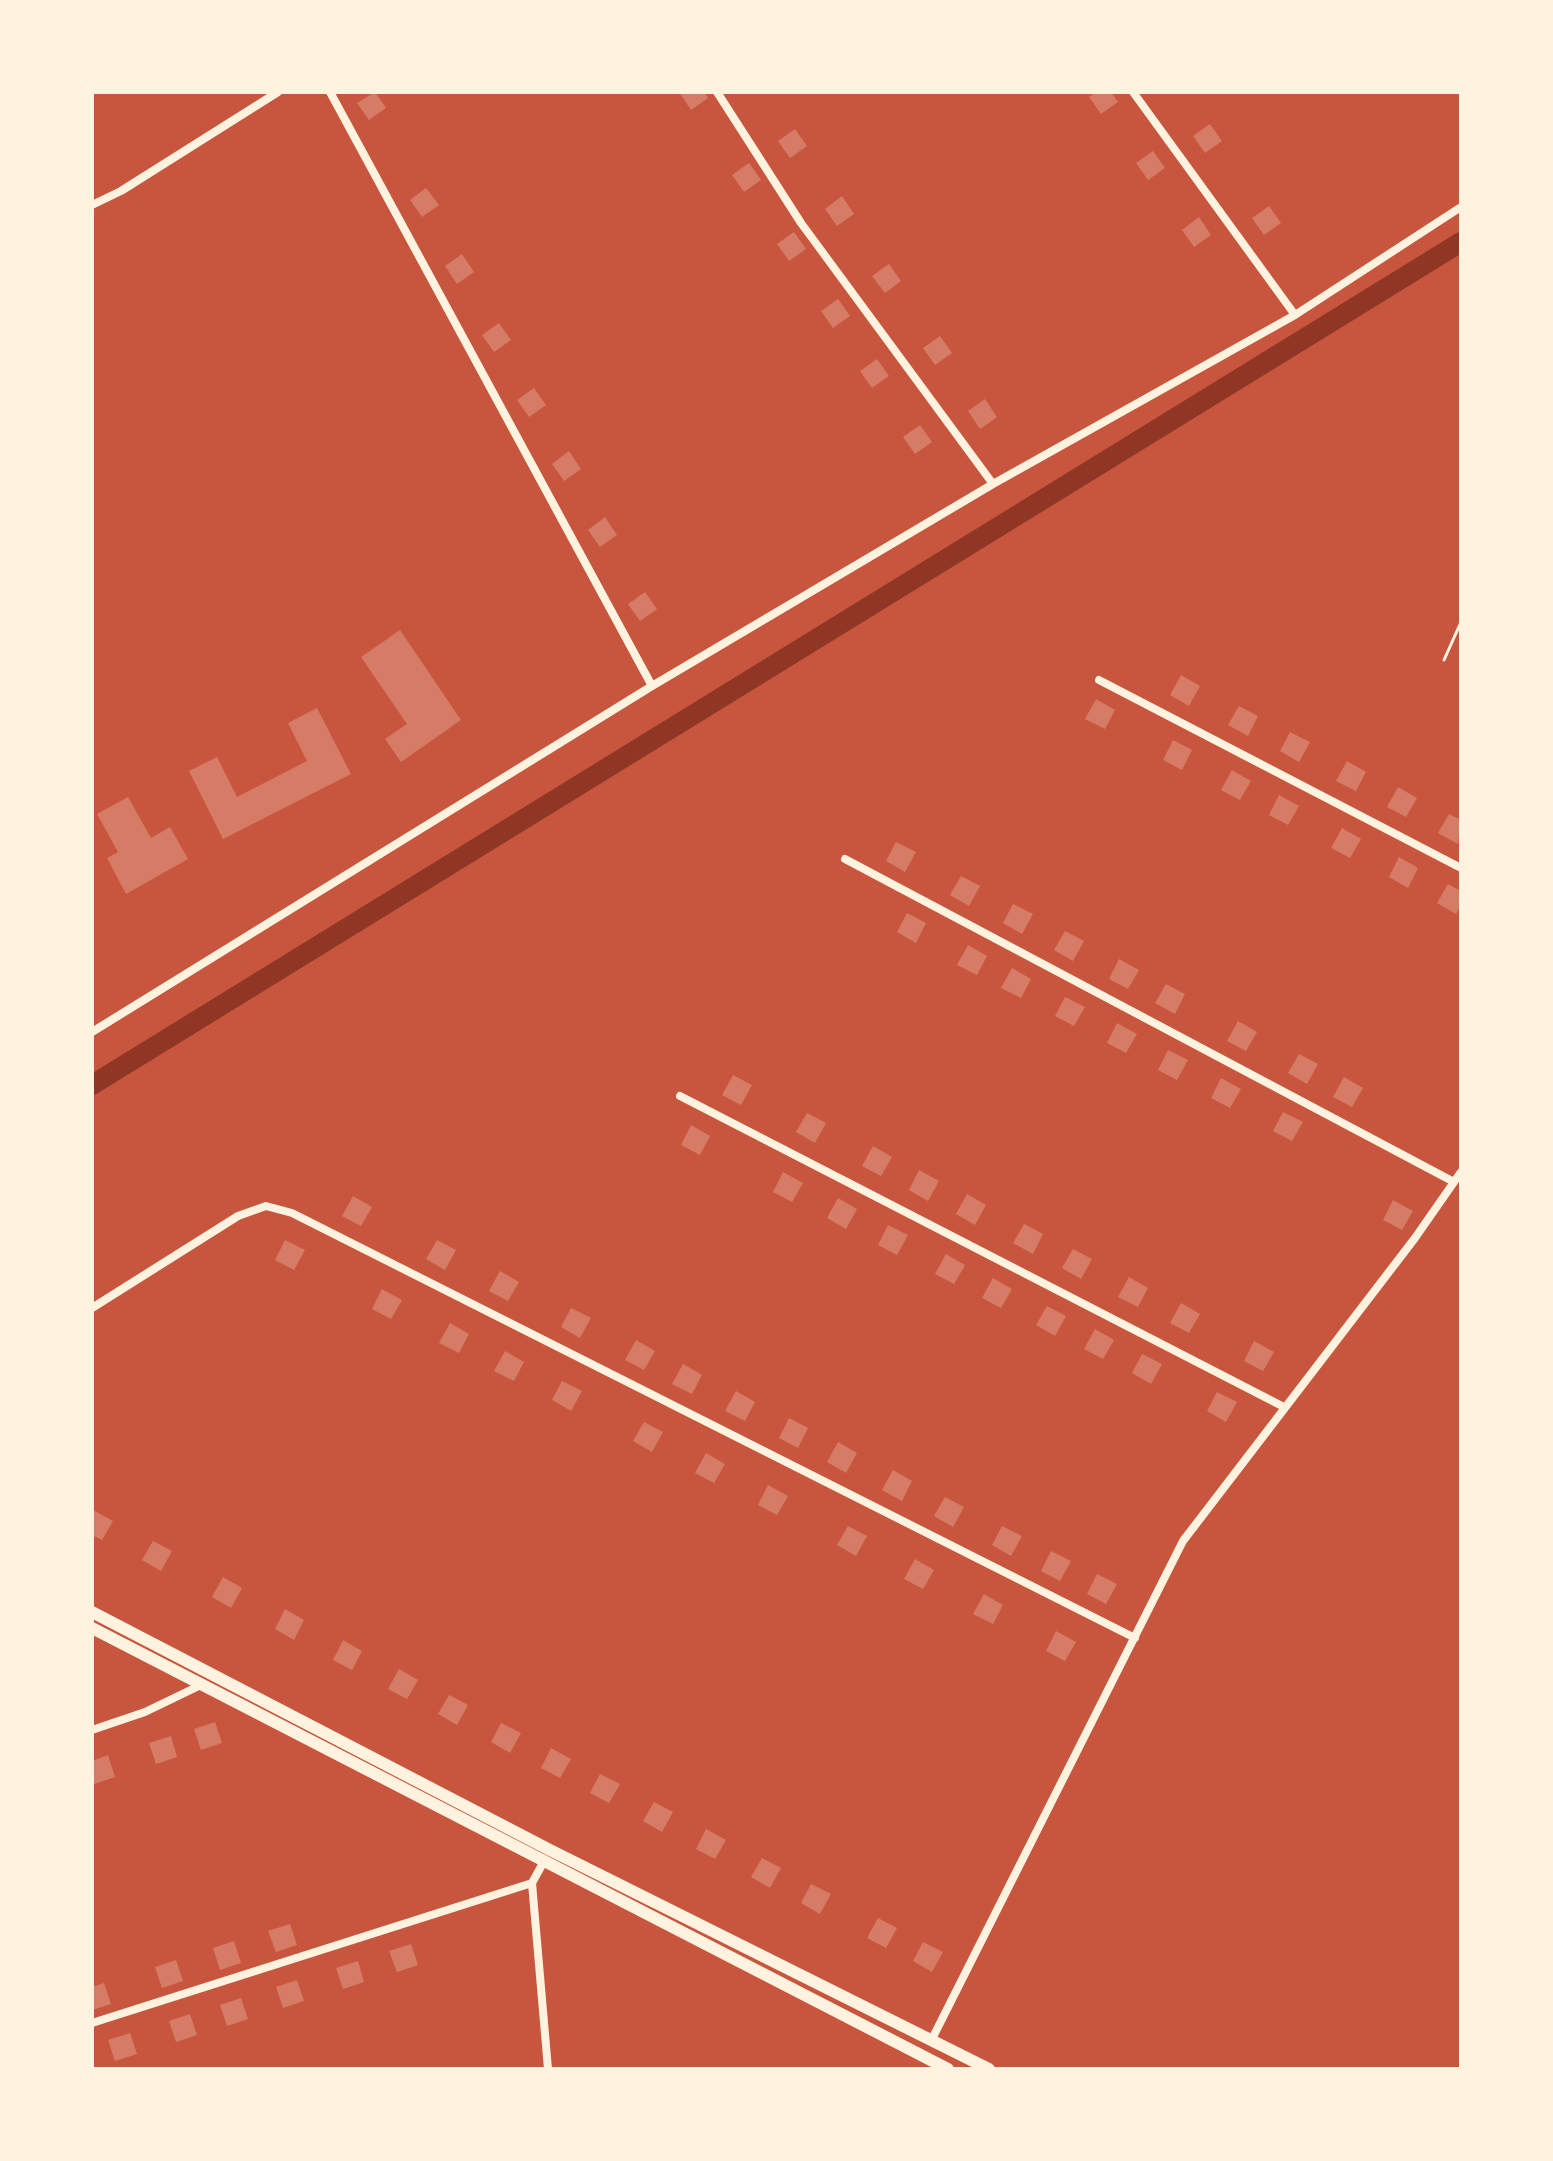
<!DOCTYPE html>
<html>
<head>
<meta charset="utf-8">
<style>
  body { margin:0 }
  #map { position:relative; width:1553px; height:2161px; overflow:hidden; background:#c8553d; font-family:Cabin,sans-serif }
  canvas { display:block }
  .frame { position:absolute; inset:0; border:94px solid #fff3e0; pointer-events:none }
</style>
</head>
<body>
<div id="map">
<canvas width="1553" height="2161"></canvas>
<div class="frame"></div>
</div>
<script>
const context = document.querySelector('canvas').getContext('2d');
context.lineJoin = 'round';
function trace(path, color, width, dash) { context.strokeStyle = color; context.lineWidth = width; context.lineCap = dash ? 'butt' : 'round'; context.setLineDash(dash || []); context.stroke(path); }
function paint(path, color) { context.fillStyle = color; context.fill(path, 'evenodd'); }
const canal = new Path2D(`
  M92,1085L1461,242`);
const building = new Path2D(`
  M375,92L386,108L369,120L357,103Z
  M679,92H704L708,98L691,110Z
  M1096,92H1111L1118,102L1101,114L1089,97Z
  M1210,124L1222,141L1205,153L1193,136Z
  M795,129L807,146L790,158L778,141Z
  M1153,151L1165,168L1148,180L1136,163Z
  M749,163L761,180L744,192L732,175Z
  M426,188L439,205L422,217L410,200Z
  M842,196L854,214L837,226L825,209Z
  M1269,206L1281,223L1264,235L1252,218Z
  M1199,217L1211,235L1194,247L1182,230Z
  M794,232L806,249L789,261L777,244Z
  M462,254L474,272L457,284L445,266Z
  M889,264L901,281L885,293L872,276Z
  M838,299L850,316L833,328L821,311Z
  M499,323L511,340L494,352L482,335Z
  M940,336L952,353L935,365L923,348Z
  M877,359L889,376L872,388L860,371Z
  M534,388L546,405L529,417L517,400Z
  M985,399L997,417L980,429L968,411Z
  M920,425L932,442L915,454L903,437Z
  M569,451L581,469L564,481L552,464Z
  M605,517L617,535L600,547L588,530Z
  M645,592L657,609L640,621L628,604Z
  M400,630L461,720L401,762L385,739L407,724L361,657Z
  M1181,675L1200,686L1189,706L1170,695Z
  M1096,699L1115,710L1105,729L1085,719Z
  M1239,706L1258,716L1248,736L1228,725Z
  M317,708L351,774L223,839L189,771L217,757L237,797L307,761L288,723Z
  M1290,732L1310,742L1299,762L1280,751Z
  M1173,740L1192,750L1182,770L1163,760Z
  M1347,761L1366,772L1356,791L1336,781Z
  M1232,770L1251,781L1240,800L1221,790Z
  M1398,787L1417,798L1406,817L1387,807Z
  M1279,795L1299,806L1288,825L1269,815Z
  M128,797L151,838L170,827L188,859L126,894L107,858L118,852L97,814Z
  M1449,814L1461,820L1458,844L1438,833Z
  M1342,828L1361,839L1350,858L1331,848Z
  M896,842L916,852L905,872L886,861Z
  M1399,857L1418,868L1408,888L1389,877Z
  M961,876L980,886L969,906L950,895Z
  M1448,884L1461,891V905L1456,914L1437,903Z
  M1013,904L1033,914L1022,934L1003,923Z
  M907,913L926,923L916,943L897,932Z
  M1065,931L1084,941L1073,961L1054,950Z
  M968,945L987,956L977,975L957,965Z
  M1119,959L1139,970L1128,989L1109,979Z
  M1012,968L1031,979L1021,998L1001,988Z
  M1166,984L1185,994L1175,1014L1155,1003Z
  M1065,997L1085,1007L1074,1026L1055,1016Z
  M1238,1021L1257,1032L1246,1051L1227,1041Z
  M1117,1023L1137,1034L1126,1053L1107,1043Z
  M1168,1050L1188,1060L1177,1080L1158,1070Z
  M1299,1054L1318,1064L1307,1084L1288,1073Z
  M733,1075L752,1085L741,1105L722,1095Z
  M1344,1077L1363,1088L1352,1107L1333,1097Z
  M1221,1078L1241,1089L1230,1108L1211,1098Z
  M1283,1112L1303,1122L1292,1141L1273,1131Z
  M807,1113L826,1123L815,1143L796,1132Z
  M691,1125L710,1136L700,1155L681,1145Z
  M873,1146L892,1157L881,1176L862,1166Z
  M919,1170L939,1181L928,1201L909,1190Z
  M783,1172L803,1183L792,1202L773,1192Z
  M967,1194L986,1205L975,1225L956,1214Z
  M353,1196L372,1207L361,1226L342,1216Z
  M838,1198L857,1209L846,1229L827,1218Z
  M1393,1200L1413,1211L1402,1230L1383,1220Z
  M1024,1224L1043,1234L1033,1254L1013,1243Z
  M888,1225L908,1235L897,1255L878,1245Z
  M285,1240L305,1250L294,1270L275,1260Z
  M437,1240L456,1250L445,1270L426,1259Z
  M1073,1249L1092,1259L1081,1279L1062,1268Z
  M946,1254L965,1265L954,1284L935,1274Z
  M500,1271L519,1282L508,1301L489,1291Z
  M1129,1277L1148,1288L1138,1307L1118,1297Z
  M993,1278L1012,1289L1001,1308L982,1298Z
  M382,1289L402,1300L391,1319L372,1309Z
  M1181,1303L1200,1314L1189,1333L1170,1323Z
  M1047,1306L1066,1316L1055,1336L1036,1325Z
  M571,1308L591,1318L580,1338L561,1327Z
  M450,1323L469,1334L459,1353L439,1343Z
  M1095,1329L1114,1340L1103,1359L1084,1349Z
  M636,1340L655,1351L644,1370L625,1360Z
  M1254,1341L1274,1352L1263,1371L1244,1361Z
  M505,1351L524,1362L514,1381L494,1371Z
  M1142,1354L1162,1364L1151,1384L1132,1373Z
  M683,1364L702,1375L692,1394L672,1384Z
  M562,1381L582,1391L571,1411L552,1400Z
  M736,1391L755,1402L745,1421L725,1411Z
  M1217,1392L1237,1402L1226,1422L1207,1411Z
  M789,1418L808,1428L798,1448L779,1438Z
  M644,1422L663,1432L652,1452L633,1441Z
  M838,1442L857,1453L846,1473L827,1462Z
  M706,1453L725,1464L714,1483L695,1473Z
  M893,1470L912,1481L902,1501L882,1490Z
  M768,1485L788,1496L777,1515L758,1505Z
  M945,1497L964,1507L953,1527L934,1516Z
  M93,1510L113,1521L102,1540L92,1535Z
  M848,1526L867,1536L856,1556L837,1545Z
  M1002,1526L1022,1536L1011,1556L992,1545Z
  M153,1541L172,1551L161,1571L142,1560Z
  M1051,1551L1071,1561L1060,1581L1041,1571Z
  M915,1559L934,1570L923,1589L904,1579Z
  M1097,1574L1117,1584L1106,1604L1087,1594Z
  M223,1577L242,1588L231,1608L212,1597Z
  M984,1594L1003,1605L993,1624L973,1614Z
  M285,1609L304,1620L294,1640L275,1629Z
  M1056,1631L1076,1642L1065,1661L1046,1651Z
  M343,1640L362,1651L352,1670L333,1660Z
  M399,1669L418,1680L407,1699L388,1689Z
  M449,1695L468,1705L457,1725L438,1714Z
  M215,1722L222,1743L201,1750L194,1729Z
  M501,1723L521,1733L510,1753L491,1742Z
  M171,1736L177,1757L156,1764L149,1743Z
  M551,1748L571,1759L560,1778L541,1768Z
  M108,1755L115,1777L94,1784L92,1761Z
  M600,1774L620,1784L609,1803L590,1793Z
  M654,1802L673,1812L662,1832L643,1821Z
  M706,1829L726,1840L715,1859L696,1849Z
  M762,1858L781,1868L770,1888L751,1877Z
  M811,1884L831,1894L820,1914L801,1903Z
  M878,1918L897,1928L886,1948L867,1938Z
  M290,1924L297,1945L276,1952L268,1931Z
  M234,1941L241,1963L220,1970L213,1948Z
  M923,1942L943,1952L932,1972L913,1961Z
  M411,1944L418,1965L397,1972L389,1951Z
  M176,1960L183,1981L162,1988L155,1967Z
  M358,1961L364,1982L343,1989L336,1968Z
  M297,1980L304,2001L283,2008L276,1987Z
  M104,1983L111,2004L92,2010V1987Z
  M241,1998L248,2019L227,2026L220,2005Z
  M190,2014L197,2035L176,2042L169,2021Z
  M130,2033L137,2054L115,2061L108,2040Z`);
const path = new Path2D(`
  M1444,660L1461,622`);
const minor = new Path2D(`
  M330,92L652,686
  M717,92L801,223L993,484
  M1133,92L1295,315
  M92,205L121,191L278,92
  M1099,680L1461,868
  M845,859L1454,1182
  M92,1032L652,686L993,484L1295,315L1461,207
  M680,1096L1284,1407
  M92,1308L238,1216L266,1206L292,1213L1135,1638
  M92,1730L145,1712L201,1685
  M532,1883L548,2069
  M92,2023L532,1883L543,1863
  M932,2039L1183,1541L1415,1238L1461,1172`);
const secondary = new Path2D(`
  M92,1612L550,1850L989,2069
  M92,1628L948,2069`);
trace(canal, '#8f3625', 20);
paint(building, '#d67c66');
trace(path, '#fff3e0', 3);
trace(minor, '#fff3e0', 8);
trace(secondary, '#fff3e0', 12);
</script>
</body>
</html>
